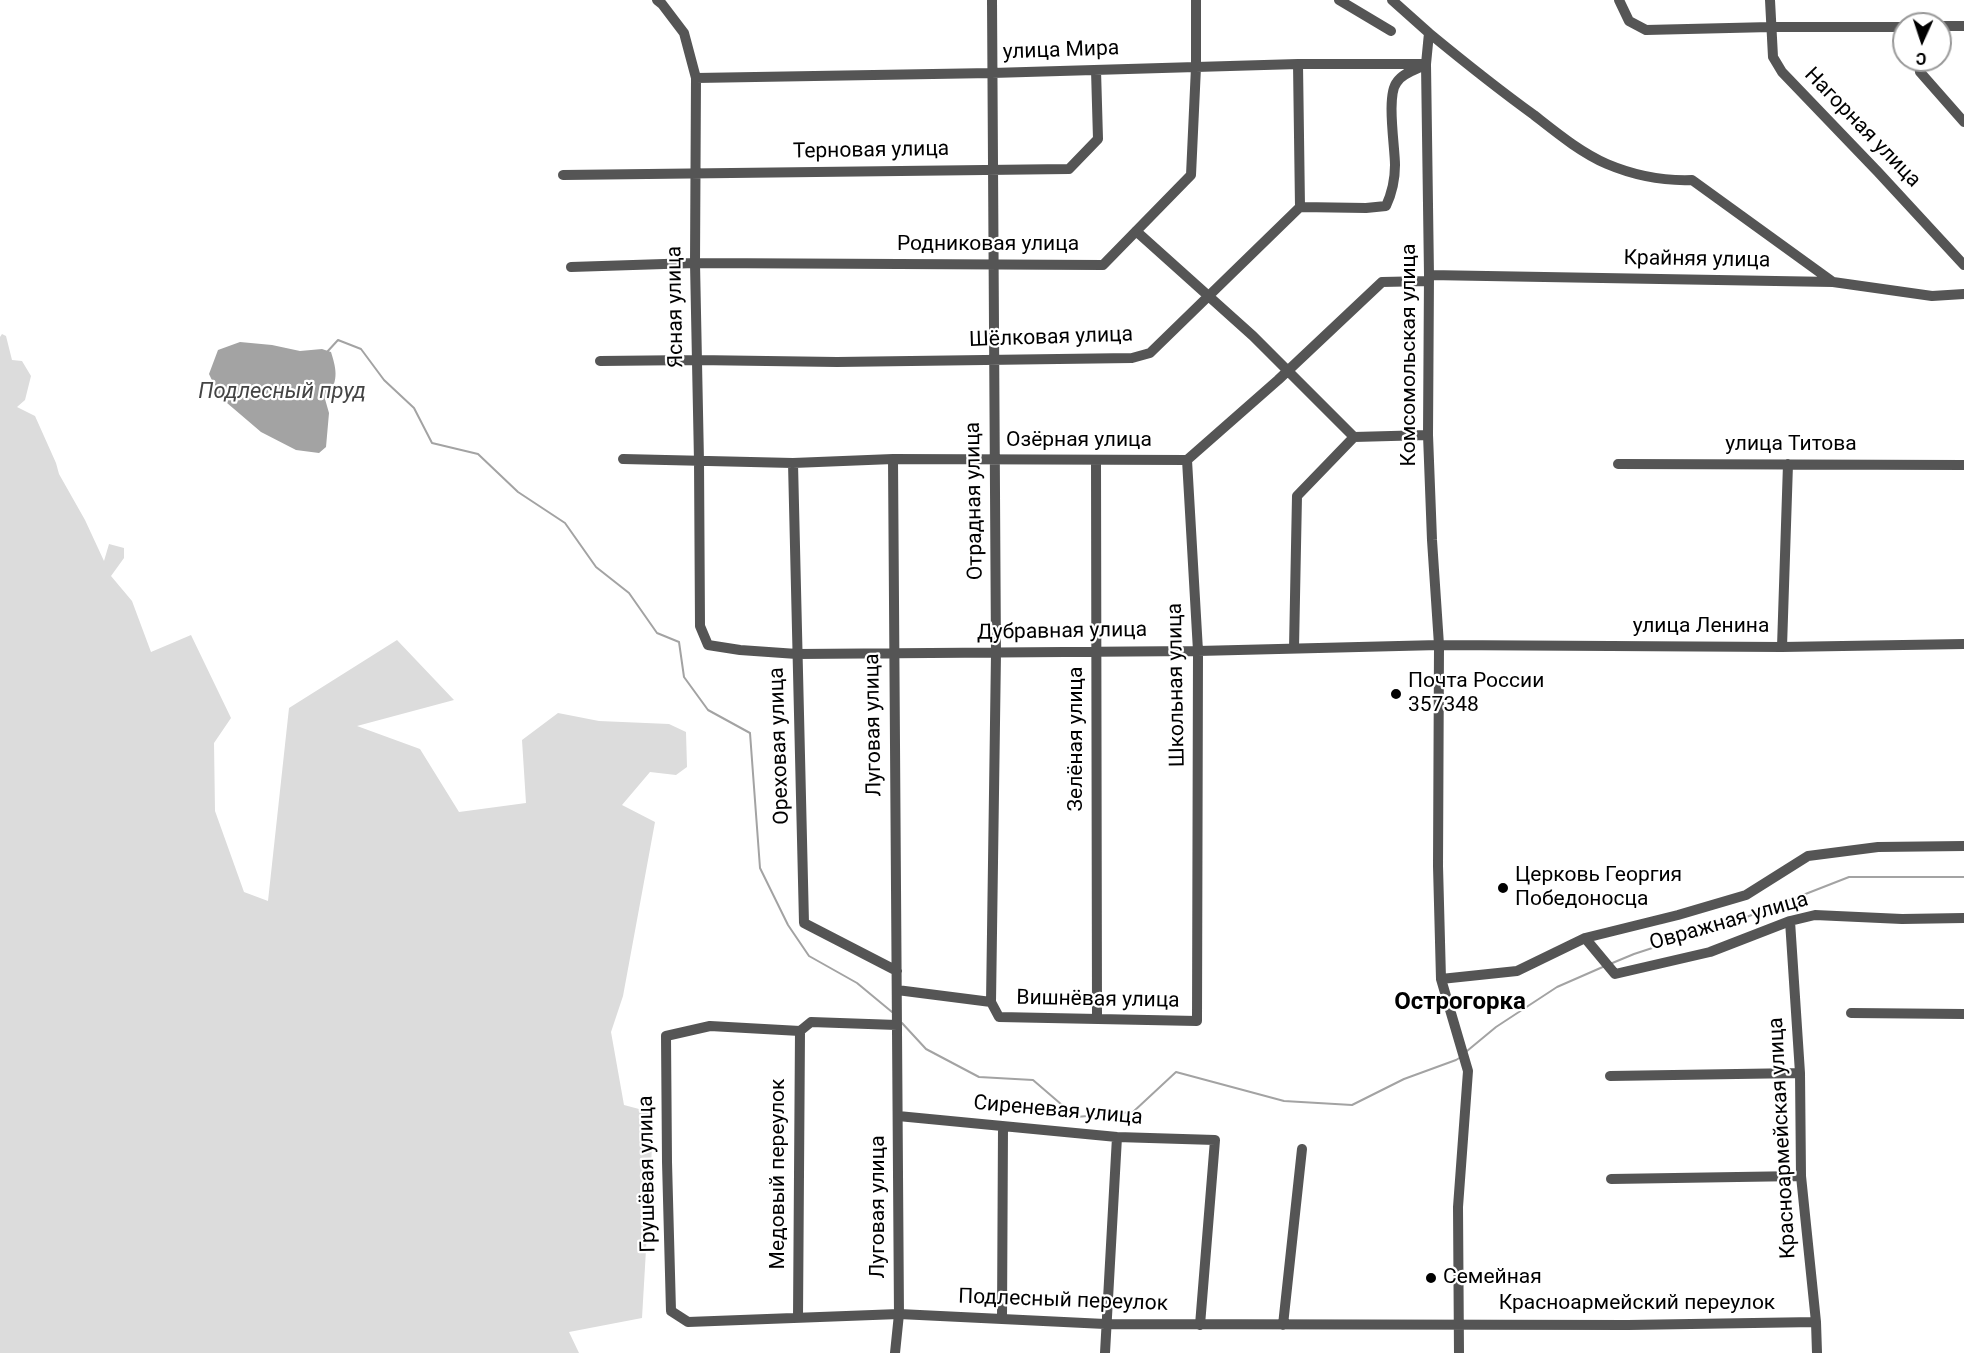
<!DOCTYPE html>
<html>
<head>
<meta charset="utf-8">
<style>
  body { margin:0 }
  #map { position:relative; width:1964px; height:1353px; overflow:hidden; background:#fff; font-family:Roboto,sans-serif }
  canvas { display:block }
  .north { position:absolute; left:1892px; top:12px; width:60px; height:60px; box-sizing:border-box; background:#fff; border:2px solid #999; border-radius:50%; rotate:183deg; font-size:16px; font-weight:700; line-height:24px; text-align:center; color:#000 }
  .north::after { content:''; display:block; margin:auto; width:21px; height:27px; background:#000; clip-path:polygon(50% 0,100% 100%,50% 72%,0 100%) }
</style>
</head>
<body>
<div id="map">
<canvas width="1964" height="1353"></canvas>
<div class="north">С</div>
</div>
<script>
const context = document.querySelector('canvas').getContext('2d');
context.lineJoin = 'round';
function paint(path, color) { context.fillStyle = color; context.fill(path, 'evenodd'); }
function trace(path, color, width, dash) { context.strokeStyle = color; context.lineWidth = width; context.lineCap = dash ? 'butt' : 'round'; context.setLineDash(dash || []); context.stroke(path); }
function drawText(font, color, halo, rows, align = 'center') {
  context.font = font + ' Roboto,sans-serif'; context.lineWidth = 4.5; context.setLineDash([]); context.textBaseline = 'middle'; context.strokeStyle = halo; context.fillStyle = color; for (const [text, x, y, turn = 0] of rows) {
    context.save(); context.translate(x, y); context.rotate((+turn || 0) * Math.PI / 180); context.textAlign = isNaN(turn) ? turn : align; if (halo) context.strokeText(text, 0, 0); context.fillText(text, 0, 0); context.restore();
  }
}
const green = new Path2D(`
  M2,334L6,336L12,360L22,361L31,376L25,400L17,407L35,416L56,463L59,474L85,520L104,561L109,544L124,548V558L111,576L132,601L151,652L191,635L231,718L214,743L215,811L244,892L268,901L289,708L397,640L454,700L357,726L420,749L459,812L526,803L522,740L558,713L599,721L669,724L686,732L687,767L676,775L650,772L622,805L655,822L623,996L611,1032L624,1105L654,1113L642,1318L569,1332L579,1353H0V337Z`);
const water = new Path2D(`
  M240,342L272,345L300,351L322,349L331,352C337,371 339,382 325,399L329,413L326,447L319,453L296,450L261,432L220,397L209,374L218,350Z`);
const stream = new Path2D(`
  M327,352L338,340L361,349L384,380L414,408L432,443L478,454L518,492L565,523L596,567L629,593L657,633L679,642L684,677L708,710L750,733L760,868L788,925L809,956L857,983L892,1012
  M1610,964L1634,954L1744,918L1849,877H1964
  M902,1023L926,1049L979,1077L1033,1080L1076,1117L1133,1112L1176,1072L1284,1101L1352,1105L1404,1079L1456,1060L1461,1057
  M1467,1051L1496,1027L1557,987L1605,966`);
const minor = new Path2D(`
  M657,0L662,4L684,33L696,78L695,263L699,461L700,626L708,645L740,650L797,654L1198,651L1439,645L1782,647L1964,644
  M1339,0L1391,31
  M1392,0L1429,33
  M1619,0L1629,21L1646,30L1771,27H1904
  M1770,0L1773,57L1782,72L1878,172L1964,265
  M1940,26H1964
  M1919,60L1920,72L1964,122
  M696,78L992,73L1298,64H1426
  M563,175L1069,169L1098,139L1096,70
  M1300,207L1366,208L1386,206C1392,193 1395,180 1395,165C1395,147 1386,95 1397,82C1402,74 1412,71 1421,67
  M1136,231L1253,336L1354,437
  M571,267L695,263L1103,265L1191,175L1196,67V0
  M1429,275L1833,282L1932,296L1964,294
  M600,361L696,360L837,362L1132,358L1150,353L1300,207L1298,64
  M623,459L793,463L893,459L1187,460L1278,380L1382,282L1429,281
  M893,459L899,1314L895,1353
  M1096,460L1097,1018
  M793,463L804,923L897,971
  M1618,464L1964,465
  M1782,647L1788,464
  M1294,648L1297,496L1354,437L1428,435
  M1790,921L1800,1073L1801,1176L1816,1322L1817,1353
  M1585,938L1615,974L1710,952L1790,921L1815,915L1902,919L1964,918
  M1441,979L1517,971L1585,938L1678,915L1746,895L1808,856L1878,847L1964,846
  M897,990L991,1002L999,1017L1197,1021L1198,651L1187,460
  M991,1002L996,653L992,0
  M1851,1013L1964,1014
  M897,1025L811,1022L800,1031L710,1026L666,1036L667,1162L671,1311L688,1322L899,1314L1105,1324L1628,1325L1816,1322
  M1610,1076L1800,1073
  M898,1116L1117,1137L1215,1140L1200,1325
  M1611,1179L1801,1176
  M798,1317L800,1031
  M1002,1319L1003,1127
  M1283,1325L1302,1149
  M1105,1353L1117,1137
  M1459,1353L1458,1207L1468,1071L1441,979L1438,866L1439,645L1432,540L1428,435L1429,275L1426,64L1429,33C1463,61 1498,89 1534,115C1557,133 1580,152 1607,164C1633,175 1664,181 1692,180L1833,282`);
const markers = [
  [1396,694,6,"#000"],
  [1503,888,6,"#000"],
  [1431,1278,6,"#000"]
];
const streetNames = [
  ["улица Мира",1061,51,-2],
  ["Нагорная улица",1862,128,46],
  ["Терновая улица",871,151,-1],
  ["Родниковая улица",988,245],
  ["Крайняя улица",1697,260,1],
  ["Ясная улица",676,307,-91],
  ["Шёлковая улица",1051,338,-2],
  ["Комсомольская улица",1410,355,-90],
  ["Озёрная улица",1079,441],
  ["улица Титова",1791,445],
  ["Отрадная улица",975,501,-91],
  ["улица Ленина",1701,627],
  ["Дубравная улица",1062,632,-1],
  ["Школьная улица",1177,685,-91],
  ["Луговая улица",874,725,-91],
  ["Зелёная улица",1077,739,-90],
  ["Ореховая улица",780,746,-92],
  ["Овражная улица",1729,922,-16],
  ["Вишнёвая улица",1098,1000,1],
  ["Сиреневая улица",1058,1111,5],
  ["Красноармейская улица",1783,1138,-93],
  ["Грушёвая улица",648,1174,-91],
  ["Медовый переулок",779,1174,-90],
  ["Луговая улица",879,1207,-90],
  ["Подлесный переулок",1063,1301,2],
  ["Красноармейский переулок",1637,1304]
];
const poiNames = [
  ["Почта России",1408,682],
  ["357348",1408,706],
  ["Церковь Георгия",1515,876],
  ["Победоносца",1515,900],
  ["Семейная",1443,1278]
];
const waterNames = [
  ["Подлесный пруд",282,392]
];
const quarterNames = [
  ["Острогорка",1460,1003]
];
paint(green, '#dcdcdc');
paint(water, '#a3a3a3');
trace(stream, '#a3a3a3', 2);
trace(minor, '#555', 10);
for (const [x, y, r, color] of markers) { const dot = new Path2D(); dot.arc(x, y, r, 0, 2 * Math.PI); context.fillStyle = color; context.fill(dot); trace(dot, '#fff', 2); }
drawText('21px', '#000', '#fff', streetNames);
drawText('21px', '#000', '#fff', poiNames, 'left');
drawText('italic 22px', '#444', '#fff', waterNames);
drawText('bold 24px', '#000', '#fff', quarterNames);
</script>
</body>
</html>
